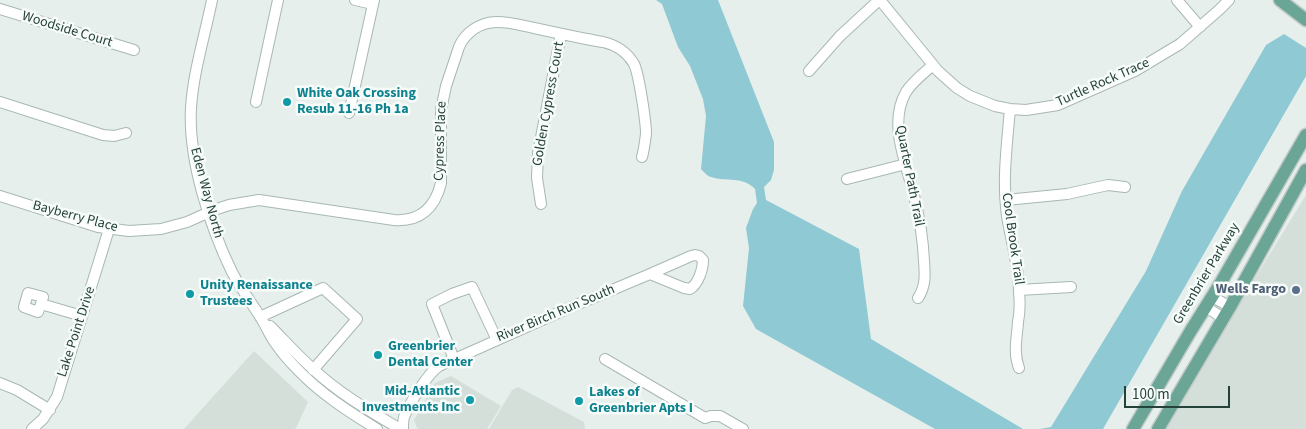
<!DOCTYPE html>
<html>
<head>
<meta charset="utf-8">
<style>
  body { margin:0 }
  #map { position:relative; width:1306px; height:429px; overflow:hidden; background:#e6efeb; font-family:"Source Sans 3",sans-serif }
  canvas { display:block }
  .scale { position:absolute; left:1124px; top:386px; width:106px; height:22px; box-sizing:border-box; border:2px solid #24423a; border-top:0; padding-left:6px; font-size:15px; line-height:18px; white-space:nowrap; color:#24423a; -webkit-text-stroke:4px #f7fbf9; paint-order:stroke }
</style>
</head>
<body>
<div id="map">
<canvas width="1306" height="429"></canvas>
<div class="scale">100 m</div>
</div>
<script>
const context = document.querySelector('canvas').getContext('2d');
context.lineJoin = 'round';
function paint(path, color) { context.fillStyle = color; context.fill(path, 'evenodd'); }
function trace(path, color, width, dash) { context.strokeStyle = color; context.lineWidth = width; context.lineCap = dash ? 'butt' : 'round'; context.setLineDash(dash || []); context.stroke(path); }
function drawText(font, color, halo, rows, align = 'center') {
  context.font = font + ' "Source Sans 3",sans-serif'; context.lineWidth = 5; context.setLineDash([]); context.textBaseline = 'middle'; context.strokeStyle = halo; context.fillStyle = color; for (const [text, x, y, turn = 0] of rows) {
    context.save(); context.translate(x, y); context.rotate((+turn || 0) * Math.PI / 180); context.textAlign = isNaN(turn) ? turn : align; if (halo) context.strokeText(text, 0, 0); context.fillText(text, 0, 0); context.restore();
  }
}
const built = new Path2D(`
  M1306,195V429H1165L1255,278Z
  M254,351L308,402L296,428L294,429H184Z
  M451,376L501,406L487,429H419L417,428L414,420L435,383Z
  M518,387L584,422L585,429H489L512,390Z`);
const water = new Path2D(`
  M656,0H718L774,142V170L771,180L764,187L766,200L859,249L871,339L1023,429H935L756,329L743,306L749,248L746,228L753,209L757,203L755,189C743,176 726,182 711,177C707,176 704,172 701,169L706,116L703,99L690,66L678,47L662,4Z
  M1284,34L1306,48V76L1103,429H1040L1051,427L1146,271L1182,191L1266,45Z`);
const minor = new Path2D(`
  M212,0C205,35 193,73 191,108C188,159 210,227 232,272C241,289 251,302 261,318C266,326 270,336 276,344C282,353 290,362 298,370C321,394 349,412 377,429
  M355,0L373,4
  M880,0L938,71L957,88L970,96L995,106L1010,109L1026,110L1058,105L1135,71L1180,44L1219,10L1229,0
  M1177,0L1200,27
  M0,9L134,50
  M809,71L840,36L879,0
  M0,102L103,135L114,136L126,133
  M256,102L278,0
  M1010,109C1007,145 1002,180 1007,216C1011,241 1019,266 1019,292C1020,302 1020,312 1018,322C1017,338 1013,352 1019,368
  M349,113L374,0
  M847,179L906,164
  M0,196L98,227L129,231L161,229L187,222L214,210L229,205L259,200L394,220C420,222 435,208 441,183V110L446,86L459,47C464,35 475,26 488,23C503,20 519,25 534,28C557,33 580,38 603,42C616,45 627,52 634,64C639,74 646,122 646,134C645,142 644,150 642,157
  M1006,200L1067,194L1108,185L1125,187
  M541,204L537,178L538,153L561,34
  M695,255L699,256L703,260C703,270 698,284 690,289L684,288L650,274L691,256Z
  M1019,290L1071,287
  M1213,297L1230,307
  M918,298C926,286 925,274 924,261C923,240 920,220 915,200C908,166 887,125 906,92C913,81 924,73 933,65
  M41,304L38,312L24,307L28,293L43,297L41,304L82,316
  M1206,307L1223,318
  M260,317L323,288L357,319L313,370
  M270,326C285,341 298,356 314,370C340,394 370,411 400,429
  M454,359L432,304L452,294L472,287L497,340
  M605,359L705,418L711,416H720L743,429
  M0,383L17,390L50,410
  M32,429L43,419L57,397L109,229
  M403,429C403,425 403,421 404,417C410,403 427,374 439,366L569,308L650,274`);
const major = new Path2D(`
  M1280,0L1306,20
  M1133,429L1190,332L1220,284L1306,135
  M1158,429L1230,307L1306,170`);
const markers = [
  [287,102,5,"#0f9aa8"],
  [1296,290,5,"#5c6f8a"],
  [190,294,5,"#0f9aa8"],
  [378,355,5,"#0f9aa8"],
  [470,400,5,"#0f9aa8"],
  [579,401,5,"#0f9aa8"]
];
const streetNames = [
  ["Woodside Court",67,30,17],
  ["Turtle Rock Trace",1103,83,-24],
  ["Golden Cypress Court",549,104,-80],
  ["Cypress Place",441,141,-88],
  ["Quarter Path Trail",909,176,79],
  ["Eden Way North",206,193,75],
  ["Bayberry Place",75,217,15],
  ["Cool Brook Trail",1012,239,82],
  ["Greenbrier Parkway",1207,274,-59],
  ["River Birch Run South",556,314,-23],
  ["Lake Point Drive",77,332,-72]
];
const cultureNames = [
  ["White Oak Crossing",297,94],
  ["Resub 11-16 Ph 1a",297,110],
  ["Unity Renaissance",200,286],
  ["Trustees",200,302],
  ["Greenbrier",388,347],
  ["Dental Center",388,363],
  ["Mid-Atlantic",460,392,"right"],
  ["Investments Inc",460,408,"right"],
  ["Lakes of",589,393],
  ["Greenbrier Apts I",589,409]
];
const serviceNames = [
  ["Wells Fargo",1286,290]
];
paint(built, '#d4dfda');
paint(water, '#8ec9d4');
trace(minor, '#a8b8b2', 12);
trace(major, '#c2cac8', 15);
trace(minor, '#fff', 10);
trace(major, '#6aa596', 12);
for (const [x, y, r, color] of markers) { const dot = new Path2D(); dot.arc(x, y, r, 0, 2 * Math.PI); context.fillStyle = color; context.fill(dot); trace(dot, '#f7fbf9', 2); }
drawText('14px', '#24423a', '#f7fbf9', streetNames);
drawText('bold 14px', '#0d838f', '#f7fbf9', cultureNames, 'left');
drawText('bold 14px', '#4e5e75', '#f7fbf9', serviceNames, 'right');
</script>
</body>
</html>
